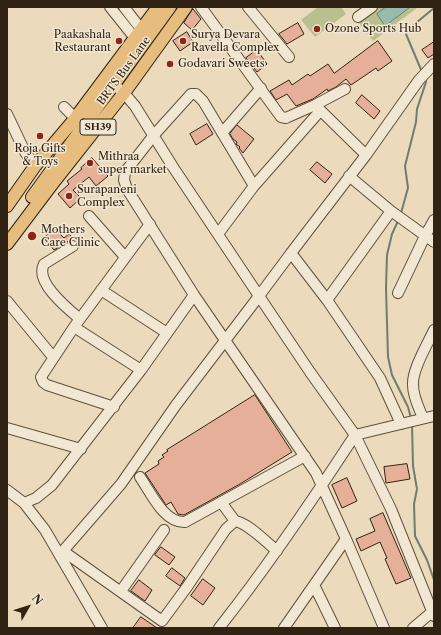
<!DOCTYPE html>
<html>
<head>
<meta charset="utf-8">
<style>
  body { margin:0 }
  #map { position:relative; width:441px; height:635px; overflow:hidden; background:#ebdabc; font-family:"Libre Caslon Text",serif }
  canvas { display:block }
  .frame { position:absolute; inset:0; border:8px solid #302313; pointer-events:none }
  .north { position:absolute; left:8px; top:587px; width:40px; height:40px; -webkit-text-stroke:3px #f2e7d3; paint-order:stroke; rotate:51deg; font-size:11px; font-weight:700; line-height:16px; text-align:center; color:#302313 }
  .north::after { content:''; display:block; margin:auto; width:14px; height:18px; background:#302313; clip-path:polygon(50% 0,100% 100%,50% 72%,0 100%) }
</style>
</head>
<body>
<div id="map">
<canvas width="441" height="635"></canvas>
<div class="frame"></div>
<div class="north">N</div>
</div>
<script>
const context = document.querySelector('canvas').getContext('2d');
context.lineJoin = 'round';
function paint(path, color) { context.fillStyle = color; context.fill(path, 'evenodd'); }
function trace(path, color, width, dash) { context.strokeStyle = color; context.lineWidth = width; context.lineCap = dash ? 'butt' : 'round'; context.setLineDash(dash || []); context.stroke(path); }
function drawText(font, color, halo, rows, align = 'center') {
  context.font = font + ' "Libre Caslon Text",serif'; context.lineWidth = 3; context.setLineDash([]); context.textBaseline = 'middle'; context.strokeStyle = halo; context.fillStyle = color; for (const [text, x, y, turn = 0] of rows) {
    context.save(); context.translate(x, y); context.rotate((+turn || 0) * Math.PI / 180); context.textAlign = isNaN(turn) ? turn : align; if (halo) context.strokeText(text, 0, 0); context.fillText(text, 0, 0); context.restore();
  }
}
const green = new Path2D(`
  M318,7H341L346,14L315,37L301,20Z
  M378,7H416L417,8L373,41L358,22Z`);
const water = new Path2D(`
  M386,7H408L409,8L385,26L377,14Z`);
const stream = new Path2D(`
  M422,72L406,34L410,28L434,8
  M401,213L408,188L405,166L416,122L417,109L426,82L425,78
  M398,221L392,234L387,255L386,288L388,357L392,375L408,407L411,418
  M412,424L413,466L417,489L414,504L415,536L427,560L434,580`);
const building = new Path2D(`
  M193,9L201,19L192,30L184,23Z
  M298,23L304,34L287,44L279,34Z
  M187,32L193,42L180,51L173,41Z
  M378,41L392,61L378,71L376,68L351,85L346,79L336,87L328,91L327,89L313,99L296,106L287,94L276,100L270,91L289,80L292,85L308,74L310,76L328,64L334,73Z
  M434,42V54L428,58L422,50Z
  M257,50L267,64L257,72L246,58Z
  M362,95L380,111L374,119L356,103Z
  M207,124L213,134L196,145L190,134Z
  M237,125L254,139L243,153L239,148L240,147L236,144L237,142L233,139L230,134Z
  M92,158L108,176L96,186L89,177L73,190L81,198L70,208L58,194L69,184L67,181L82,169L81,168Z
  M317,162L332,174L325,183L310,170Z
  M55,229L64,238L69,234L73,238L54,250L44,238Z
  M255,395L292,452L240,484L184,515L178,514L171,502L166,505L164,502L145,473L159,464L158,461L164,457L162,455L168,451L167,450Z
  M407,464L410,479L386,483L384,467Z
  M347,478L357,501L342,508L332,485Z
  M383,513L411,578L396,584L385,559L387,558L380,542L361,551L356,539L375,531L370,519Z
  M161,547L175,557L169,565L155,555Z
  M172,568L185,578L180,586L166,576Z
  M203,579L215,588L203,605L191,596Z
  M139,580L152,590L145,601L131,591Z
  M141,617L157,628H133Z`);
const minor = new Path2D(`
  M110,7L134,37
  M124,7L141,29
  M201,7L281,117L286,118L288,117L315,105L345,89
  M248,7L289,57
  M358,17L372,7
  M108,80L124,93L135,106L173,167L259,296L291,253
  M315,105L366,155L291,253L327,300L391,211L434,242
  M64,107L75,118
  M320,111L254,186L203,101L196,94H191L154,135L125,172L124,180L127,189L194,295L316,473L346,539L384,628
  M7,114L25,152L35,166
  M222,133L261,88
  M366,155L419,80L434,64
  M349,176L391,211
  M89,216L125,257
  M218,234L254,186
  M73,246L44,264C34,282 68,309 80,319
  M101,290L167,333
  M398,293L425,236L434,220
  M327,300L380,378L401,424
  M7,301L53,357
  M74,327L141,370
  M114,407L47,385L43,382L41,377L74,327L150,224
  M423,418C419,408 413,397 413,385C412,370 427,345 434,330
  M7,428L81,449
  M140,477C151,493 164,523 185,522L305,456
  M7,490L24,503L45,530L102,628
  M221,502L235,521
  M24,503L36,498L52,485L141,370L194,295
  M63,551L121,484L176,405L259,296L310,372L355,435L391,509L434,616
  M60,555L63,551L162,621L187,587L226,529L235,521C248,523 266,542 277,551
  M314,585L335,628
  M121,591L164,530
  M219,628C268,566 312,501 355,435L434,416
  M284,628L346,539
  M413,628L432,612`);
const major = new Path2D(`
  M32,197L170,7
  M7,206L35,166L73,121L158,7
  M7,244L53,183L124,93L186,7`);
const markers = [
  [317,29,4,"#8f2418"],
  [119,41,4,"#8f2418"],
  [183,41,4,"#8f2418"],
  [170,64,4,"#8f2418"],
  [40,136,4,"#8f2418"],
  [90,163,4,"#8f2418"],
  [69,196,4,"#8f2418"],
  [32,236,5,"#8f2418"]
];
const shields = [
  [98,127,36]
];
const shieldNames = [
  ["SH39",98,127]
];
const poiNames = [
  ["Ozone Sports Hub",325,29],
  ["Paakashala",111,35,"right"],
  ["Restaurant",111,48,"right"],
  ["Surya Devara",191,35],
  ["Ravella Complex",191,48],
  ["Godavari Sweets",178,64],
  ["Roja Gifts",40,149,"center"],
  ["& Toys",40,162,"center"],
  ["Mithraa",98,157],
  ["super market",98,170],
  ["Surapaneni",77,190],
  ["Complex",77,203],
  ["Mothers",41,230],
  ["Care Clinic",41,243]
];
const streetNames = [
  ["BRTS Bus Lane",124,71,-54]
];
paint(green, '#b9bf8f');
paint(water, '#98bbae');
trace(water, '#6e7e70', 1);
trace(stream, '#6e7e70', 2);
paint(building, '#e5af99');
trace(building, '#302313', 1);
trace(minor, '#5f513d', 12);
trace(major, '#302313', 14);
trace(minor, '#f2e7d3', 10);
trace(major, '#e6bd7e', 12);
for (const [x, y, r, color] of markers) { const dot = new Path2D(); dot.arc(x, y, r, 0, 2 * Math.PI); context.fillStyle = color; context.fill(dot); trace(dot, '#f2e7d3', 1.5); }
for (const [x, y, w] of shields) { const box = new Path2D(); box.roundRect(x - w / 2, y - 8, w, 16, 3); context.fillStyle = '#f2e7d3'; context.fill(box); trace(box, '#302313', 1); }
drawText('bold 10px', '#302313', null, shieldNames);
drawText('11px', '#302313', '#f2e7d3', poiNames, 'left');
drawText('11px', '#302313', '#f2e7d3', streetNames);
</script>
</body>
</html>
